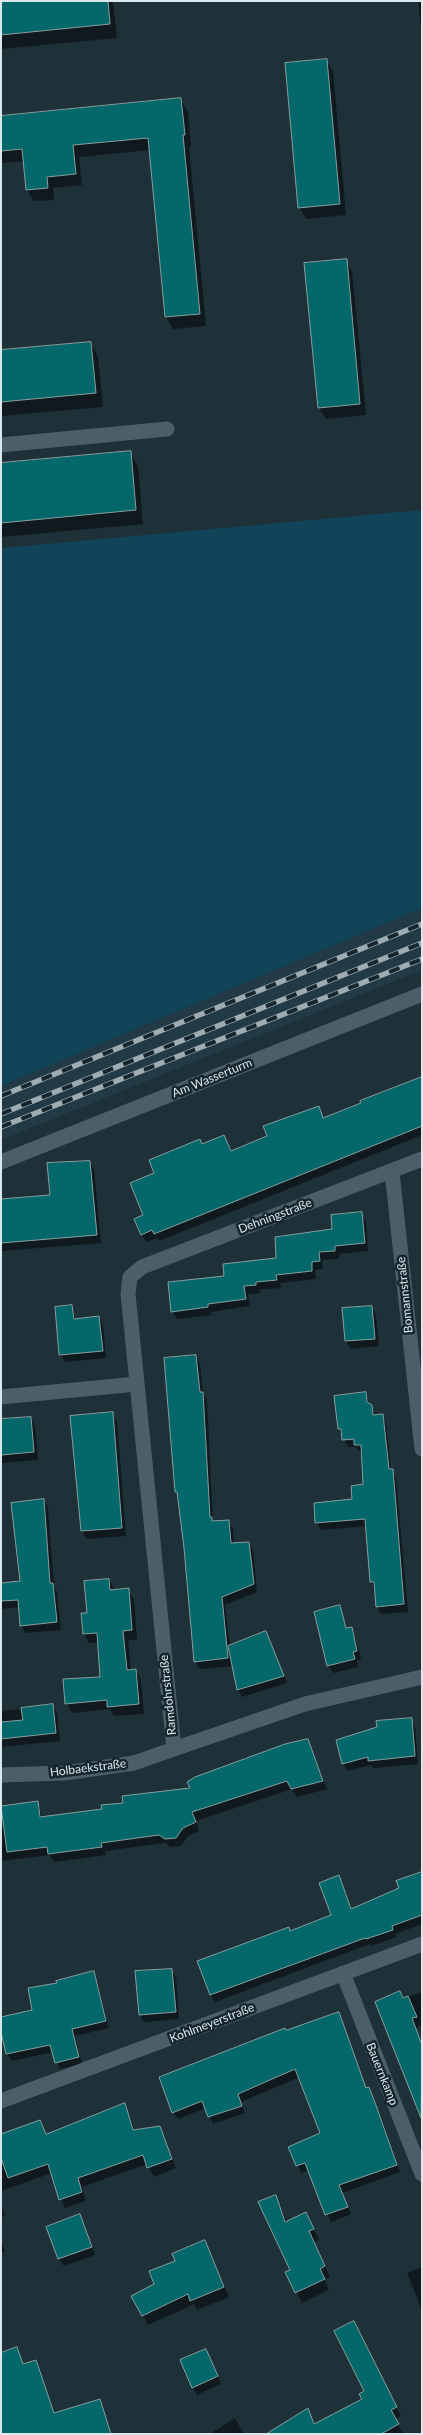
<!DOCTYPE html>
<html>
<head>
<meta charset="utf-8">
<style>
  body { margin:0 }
  #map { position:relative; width:423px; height:2435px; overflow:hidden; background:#1e3038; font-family:Lato,sans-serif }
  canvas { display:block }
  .frame { position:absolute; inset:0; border:2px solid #dce7ec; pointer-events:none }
</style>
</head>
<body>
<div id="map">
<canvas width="423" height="2435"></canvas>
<div class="frame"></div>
</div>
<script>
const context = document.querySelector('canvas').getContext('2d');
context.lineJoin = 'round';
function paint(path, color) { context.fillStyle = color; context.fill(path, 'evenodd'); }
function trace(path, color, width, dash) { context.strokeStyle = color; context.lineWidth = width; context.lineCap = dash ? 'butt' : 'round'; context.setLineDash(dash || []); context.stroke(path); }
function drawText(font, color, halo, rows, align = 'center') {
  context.font = font + ' Lato,sans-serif'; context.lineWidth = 5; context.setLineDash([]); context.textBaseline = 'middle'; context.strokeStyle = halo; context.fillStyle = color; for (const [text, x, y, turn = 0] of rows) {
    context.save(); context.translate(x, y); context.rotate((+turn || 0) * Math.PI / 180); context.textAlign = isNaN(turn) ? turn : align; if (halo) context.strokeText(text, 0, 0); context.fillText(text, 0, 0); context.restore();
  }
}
const built = new Path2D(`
  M422,908V970L1,1140V1086Z`);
const green = new Path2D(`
  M422,510V908L1,1086V548Z`);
const shadow = new Path2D(`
  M1,1H113L117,38L1,49Z
  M418,1H422V37Z
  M326,60L333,71L346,215L306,219L299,207Z
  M181,100L188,112L191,147H189L206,326L173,329L166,317L150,150L79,157L82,185L53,188L54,200L34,201L27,190L25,161L1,163V117Z
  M346,261L352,272L366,415L326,419L319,408L306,264Z
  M91,343L98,357L103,407L1,416V351Z
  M130,452L138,466L143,524L1,537V464Z
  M422,1078V1135L159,1241L157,1238L146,1242L142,1235L135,1219L145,1216L156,1174L202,1145L224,1137L232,1152L269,1137L318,1108L324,1120Z
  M90,1162L94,1170L101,1243L1,1251V1200L51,1196Z
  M361,1214L366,1222L368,1251L339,1254V1259L322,1260L323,1269L315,1270L316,1279L280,1283L281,1288L259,1290L260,1293L248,1294L250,1306L211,1312L212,1315L177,1319L172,1311L226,1277L278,1259Z
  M72,1306L76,1320L99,1318L103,1325L106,1358L65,1362L61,1355L56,1308Z
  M372,1307L376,1315L379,1346L351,1349L346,1341L344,1309Z
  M196,1356L200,1364L203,1393L207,1400L213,1522L228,1521L233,1529L234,1544L248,1543L253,1550L257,1592L225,1605L230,1646L266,1633L287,1683L242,1697L238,1690L233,1666L200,1669L195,1661L179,1496L176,1492Z
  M365,1394L376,1416H382L386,1423L391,1470L396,1478L408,1612L381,1614L377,1606L376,1590L371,1582L367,1526L321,1530L317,1523L315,1504L353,1501L365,1486L363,1452H360L356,1447H348L339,1429ZM360,1437V1440L345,1441V1439Z
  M112,1414L117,1421L126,1536L87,1539L82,1531Z
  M30,1418L35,1426L38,1460L1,1463V1420Z
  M44,1500L48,1508L54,1587L57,1592L61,1630L25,1633L21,1625L20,1607L1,1609V1584L22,1582Z
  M109,1580L115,1591L128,1590L134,1599L137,1640H128L131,1670H136L141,1680L144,1714L114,1716L110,1709L72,1713L66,1703L101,1678L99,1643H89L84,1634L88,1614Z
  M339,1606L347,1629L351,1628L355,1636L361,1659L357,1660L358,1667L333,1673L328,1665Z
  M53,1706L57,1713L60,1741L1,1747V1711Z
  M411,1719L415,1727L418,1764L374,1768L371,1765L347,1771L343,1763Z
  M307,1740L327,1789L297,1797L292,1789L196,1821L199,1831L188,1836L181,1846L171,1847L165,1843L105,1851L106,1855L54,1862L50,1855L1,1861V1826H5L38,1803L43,1818L103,1810L191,1789Z
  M422,1873V1924L395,1934L396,1937L371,1946L370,1944L215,2002L211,1995L290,1932L333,1916L338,1877L352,1910L400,1889Z
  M172,1970L176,1977L179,2019L144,2022L140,2015Z
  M93,1973L97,1980L109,2028L75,2036L82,2064L60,2069L53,2052L12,2061L7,2054L1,2026L33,2011L58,1984Z
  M422,1992V2025L415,2028L422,2051V2120L376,2002L403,1999Z
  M338,2013L366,2089L372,2096L381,2116L400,2172L342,2193L351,2214L331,2222L309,2170L301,2173L290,2147L322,2133L300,2077L241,2102L245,2113L213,2124L206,2108L178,2119L173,2112L285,2031Z
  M124,2105L135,2131L159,2127L176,2168L154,2177L147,2164L82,2187L86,2201L65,2208L52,2173L1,2191V2135L40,2121L47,2135Z
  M275,2197L287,2222L311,2224L319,2240L314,2242L330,2277L324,2279L329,2290L302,2303L287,2273L292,2270Z
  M1,2205L5,2216L1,2217Z
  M84,2224L95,2255L64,2266L59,2259Z
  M1,2240L5,2252L1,2253Z
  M205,2242L229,2297L197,2310L194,2304L148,2325L143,2315L155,2284L176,2261Z
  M422,2267V2310L407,2273Z
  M358,2331L401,2416L395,2419L403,2433L268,2434L307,2410L315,2425L363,2399L366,2392Z
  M17,2349L24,2365L36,2361L55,2414L99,2401L111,2434H1Z
  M210,2358L221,2384L197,2395L193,2388Z
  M235,2418L244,2434H214L213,2432Z`);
const building = new Path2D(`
  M1,1H108L110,24L1,35Z
  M327,59L340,204L298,208L285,63Z
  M181,98L185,135H183L200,314L165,317L148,138L73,145L76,174L47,177L48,188L26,190L22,149L1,151V116Z
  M347,259L360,404L318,408L304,263Z
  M91,342L96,393L1,402V350Z
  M131,451L136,510L1,523V463Z
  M422,1077V1126L154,1234L152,1230L141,1235L134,1219L143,1215L130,1183L154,1173L149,1160L200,1139L202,1144L224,1135L231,1151L267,1136L263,1126L319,1106L323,1118L361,1103L360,1101Z
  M90,1161L97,1235L1,1243V1199L50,1195L47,1163Z
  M362,1212L365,1243L335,1246V1251L319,1252L320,1261L312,1262V1271L276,1275L277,1280L256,1282V1285L244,1286L246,1299L208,1304V1307L171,1312L168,1282L224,1276L223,1264L276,1258L275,1237L332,1229L331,1215Z
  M72,1305L74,1319L99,1316L103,1351L59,1355L55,1307Z
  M372,1306L375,1339L345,1341L342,1308Z
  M196,1355L200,1392H203L210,1517H212V1521L229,1520L231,1543L249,1542L254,1584L222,1597L228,1658L194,1662L184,1548L177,1492H175L164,1358Z
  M366,1392L367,1402L372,1405L373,1415L383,1414L389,1469H393L404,1604L376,1607L374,1582H370L365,1519L315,1523L314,1503L352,1499L351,1486L363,1484L361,1445H354V1439L342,1440L341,1429H338L334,1396Z
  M113,1412L122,1528L81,1531L70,1416Z
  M31,1417L34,1452L1,1455V1419Z
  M44,1499L50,1583H53L57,1622L20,1626L18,1600L1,1601V1583L20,1581L11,1503Z
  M109,1579L110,1590L129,1588L132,1630L123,1631L127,1670L136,1669L139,1704L107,1707V1700L65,1704L63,1679L100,1677L97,1633L83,1634L81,1613H87L84,1581Z
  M340,1605L346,1628L352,1627L357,1651L353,1652L355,1659L327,1666L314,1612Z
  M266,1631L284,1676L237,1690L228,1646Z
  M53,1704L56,1733L1,1739V1722L23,1720L21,1708Z
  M412,1718L415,1756L368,1761V1757L342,1764L336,1740L377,1727L376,1721Z
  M308,1739L323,1781L291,1789L287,1781L192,1812L196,1822L183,1828L176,1838L165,1839L159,1835L101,1843L102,1847L48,1854L47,1847L7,1852L1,1806L38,1801L40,1817L102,1809L101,1805L123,1803L122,1796L190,1788L187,1782L195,1777L285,1744Z
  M422,1872V1915L392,1926L393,1930L366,1939L365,1938L210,1995L197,1961L289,1927L290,1931L331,1915L319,1883L339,1875L351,1909L399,1888L396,1881Z
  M172,1969L176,2012L139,2015L135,1971Z
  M94,1971L106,2021L72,2029L79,2057L55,2063L50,2045L6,2054L1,2032V2017L32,2010L28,1988L57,1983L56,1981Z
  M400,1991L403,1998L408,1996L417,2017L412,2018L422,2045L421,2118L375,2002Z
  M339,2012L366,2088L369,2087L377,2108L397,2165L339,2185L348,2207L325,2215L305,2163L296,2166L288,2147L320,2133L295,2069L238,2094L242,2106L208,2117L202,2101L172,2113L159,2077L285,2028L286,2030Z
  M125,2103L133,2130L160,2126L172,2159L147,2168L143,2155L78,2178L82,2192L59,2200L48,2164L8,2178L1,2158V2134L40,2120L46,2134Z
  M276,2195L285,2222L306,2212L314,2229L309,2231L325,2266L320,2269L325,2279L295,2293L285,2272L290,2270L258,2202Z
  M80,2214L92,2247L58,2259L46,2227Z
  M205,2240L224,2287L190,2301L188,2294L142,2316L131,2296L154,2284L149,2271L175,2261L172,2254Z
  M354,2321L397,2407L391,2410L399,2424L381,2434H266L308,2408L314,2424L362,2399L359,2394L364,2391L334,2331Z
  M17,2347L23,2364L36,2360L54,2413L100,2399L111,2434H1V2353Z
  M206,2349L218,2376L192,2388L180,2360Z`);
const minor = new Path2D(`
  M1,445L167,429
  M422,1159L142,1267L130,1277L128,1294L174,1749L305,1704L422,1677
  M1,1162L422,994
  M392,1172L422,1449
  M1,1397L137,1384
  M1,1775L65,1773L134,1763L174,1749
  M343,1973L422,2174
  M1,2101L422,1944`);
const rail = new Path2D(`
  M1,1096L422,924
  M1,1114L422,943
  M1,1127L422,959`);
const streetNames = [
  ["Am Wasserturm",212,1078,-22],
  ["Dehningstraße",275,1216,-21],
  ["Bomannstraße",405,1295,-96],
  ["Ramdohrstraße",168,1695,-96],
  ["Holbaekstraße",88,1768,-7],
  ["Kohlmeyerstraße",212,2023,-21],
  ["Bauernkamp",382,2074,68]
];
paint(built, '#213a46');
paint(green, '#114458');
paint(shadow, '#0007');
paint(building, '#04686b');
trace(building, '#869f9f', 1);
trace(minor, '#4c5f68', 15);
trace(rail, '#9eabb1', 5.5);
trace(rail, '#15262e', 4, [11]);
drawText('12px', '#dce7ec', '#15262e', streetNames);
</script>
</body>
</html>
